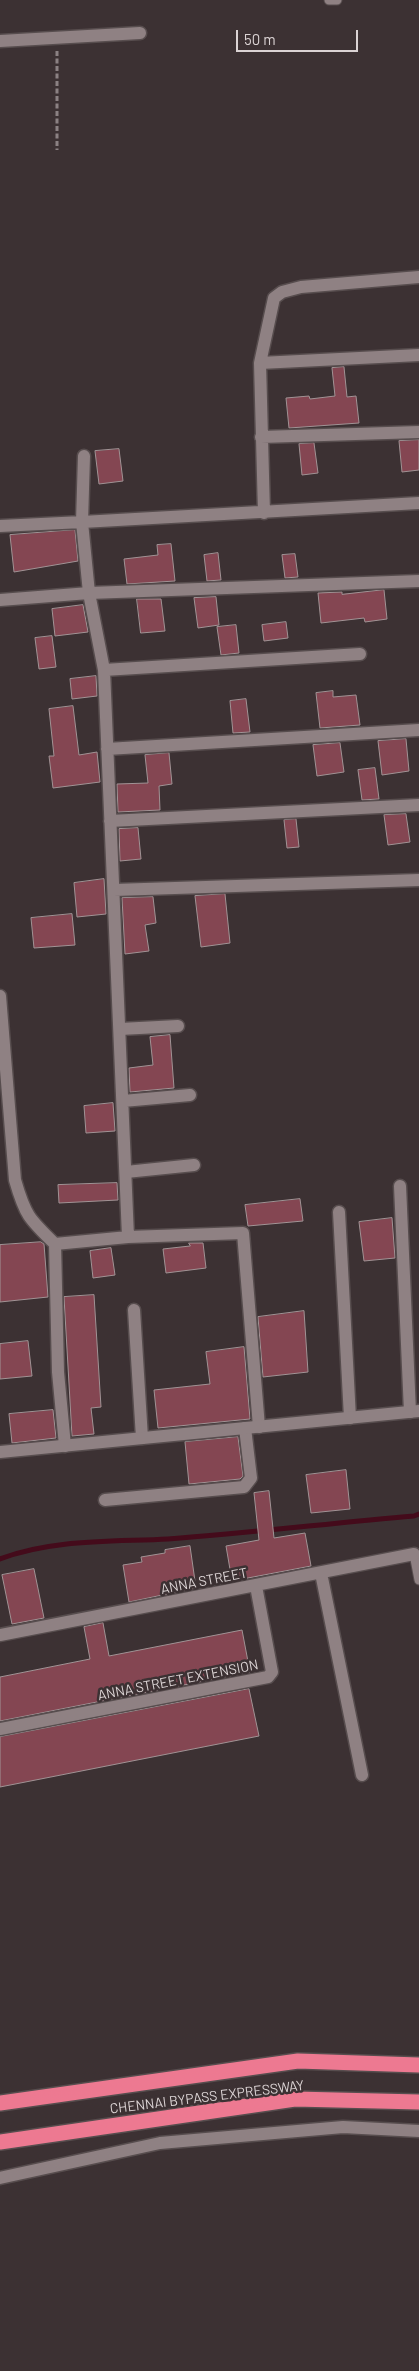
<!DOCTYPE html>
<html>
<head>
<meta charset="utf-8">
<style>
  body { margin:0 }
  #map { position:relative; width:419px; height:2371px; overflow:hidden; background:#3c3133; font-family:Barlow,sans-serif }
  canvas { display:block }
  .scale { position:absolute; left:236px; top:30px; width:122px; height:22px; box-sizing:border-box; border:2px solid #dbd3d4; border-top:0; padding-left:6px; font-size:15px; line-height:18px; white-space:nowrap; color:#dbd3d4; -webkit-text-stroke:4px #3c3133; paint-order:stroke }
</style>
</head>
<body>
<div id="map">
<canvas width="419" height="2371"></canvas>
<div class="scale">50 m</div>
</div>
<script>
const context = document.querySelector('canvas').getContext('2d');
context.lineJoin = 'round';
function trace(path, color, width, dash) { context.strokeStyle = color; context.lineWidth = width; context.lineCap = dash ? 'butt' : 'round'; context.setLineDash(dash || []); context.stroke(path); }
function paint(path, color) { context.fillStyle = color; context.fill(path, 'evenodd'); }
function drawText(font, color, halo, rows, align = 'center') {
  context.font = font + ' Barlow,sans-serif'; context.lineWidth = 5; context.setLineDash([]); context.textBaseline = 'middle'; context.strokeStyle = halo; context.fillStyle = color; for (const [text, x, y, turn = 0] of rows) {
    context.save(); context.translate(x, y); context.rotate((+turn || 0) * Math.PI / 180); context.textAlign = isNaN(turn) ? turn : align; if (halo) context.strokeText(text, 0, 0); context.fillText(text, 0, 0); context.restore();
  }
}
const stream = new Path2D(`
  M0,1559C52,1539 113,1542 168,1539C250,1533 332,1523 414,1516L419,1514`);
const building = new Path2D(`
  M344,367L347,397L356,396L359,423L289,428L286,398L309,396L310,399L335,396L332,368Z
  M419,440V470L402,472L399,441Z
  M314,443L318,473L302,475L299,444Z
  M119,449L123,481L99,484L95,451Z
  M75,530L78,561L14,572L10,535Z
  M171,544L175,581L127,584L124,559L158,555L157,545Z
  M218,553L221,580L207,581L204,555Z
  M295,554L298,577L285,578L282,555Z
  M384,590L387,619L365,622L364,618L321,623L318,593L342,592V594Z
  M216,597L219,625L198,628L194,598Z
  M137,599H161L165,631L141,633Z
  M83,605L88,632L55,636L52,609Z
  M286,622L288,638L264,641L262,625Z
  M236,625L239,653L221,655L217,627Z
  M52,636L56,667L39,669L35,638Z
  M96,676L97,696L72,699L70,679Z
  M333,691V697L356,695L360,725L320,728L316,693Z
  M246,699L250,732L233,733L230,701Z
  M73,706L79,755L97,752L100,782L53,788L49,756H54L49,709Z
  M406,739L409,771L382,775L378,741Z
  M340,743L344,772L317,776L313,745Z
  M169,753L172,784L159,786L160,810L118,812L117,784L148,783L145,755Z
  M375,768L379,799L362,800L358,770Z
  M406,814L410,842L388,845L384,815Z
  M296,819L299,847L287,848L284,820Z
  M138,828L141,859L120,861L119,829Z
  M104,879L106,914L77,917L74,883Z
  M225,894L230,943L201,947L195,896Z
  M153,897L156,923L145,925L149,951L125,954L122,898Z
  M72,914L75,945L34,948L31,918Z
  M170,1035L174,1088L130,1092L129,1068L153,1065L150,1037Z
  M113,1103L115,1131L86,1133L84,1106Z
  M117,1183L118,1200L59,1203L58,1185Z
  M300,1199L303,1221L248,1226L245,1205Z
  M392,1218L395,1258L364,1261L359,1222Z
  M41,1242L44,1244L48,1297L0,1302V1245Z
  M189,1243H203L206,1268L166,1273L163,1249L190,1246Z
  M111,1248L115,1275L93,1278L90,1251Z
  M94,1295L101,1407L91,1408L94,1434L72,1436L64,1297Z
  M304,1311L308,1372L263,1377L258,1317Z
  M28,1341L32,1376L0,1379V1344Z
  M244,1347L250,1419L158,1428L154,1390L210,1384L206,1352Z
  M53,1410L56,1438L12,1443L9,1414Z
  M238,1437L243,1476L240,1479L189,1484L185,1442Z
  M346,1470L350,1509L311,1513L306,1475Z
  M269,1491L274,1538L305,1533L311,1566L232,1581L226,1546L259,1540L254,1493Z
  M190,1546L196,1588L129,1602L123,1565L142,1562L141,1557L165,1553V1550Z
  M34,1569L44,1618L12,1624L2,1575Z
  M103,1623L109,1656L242,1630L250,1672L0,1721V1677L90,1659L84,1627Z
  M249,1689L259,1736L0,1787V1737Z`);
const path = new Path2D(`
  M57,51V150`);
const lane = new Path2D(`
  M329,0H337
  M414,1554L419,1580`);
const street = new Path2D(`
  M0,41L140,33
  M260,363L419,355
  M261,437L419,432
  M264,513L260,363L274,298L282,292L301,287L419,277
  M0,526L82,522L84,456
  M0,600L89,593L419,581
  M104,670L360,654
  M107,749L419,730
  M110,821L419,805
  M114,890L419,880
  M0,996L15,1180C25,1215 29,1219 55,1244
  M120,1029L178,1026
  M123,1101L190,1095
  M126,1172L194,1165
  M400,1186L410,1412
  M339,1212L350,1418
  M128,1237L104,670L89,593L82,522L419,503
  M134,1310L142,1438
  M65,1446L58,1372L55,1244L128,1237L243,1233L259,1427
  M105,1500L244,1487L251,1478L245,1428
  M321,1573L362,1775
  M0,1635L414,1554
  M0,1729L268,1677L272,1672L256,1586`);
const secondary = new Path2D(`
  M0,1452L419,1411
  M0,2178L160,2143L343,2127L419,2131`);
const highway = new Path2D(`
  M0,2103L298,2061L419,2065
  M0,2142L295,2099L419,2102`);
const streetNames = [
  ["ANNA STREET",204,1581,-11],
  ["ANNA STREET EXTENSION",178,1680,-11],
  ["CHENNAI BYPASS EXPRESSWAY",207,2097,-7]
];
trace(stream, '#440b1b', 5);
paint(building, '#844652');
trace(building, '#a19395', 1);
trace(lane, '#574d4e', 11);
trace(street, '#574d4e', 15);
trace(secondary, '#574d4e', 15);
trace(highway, '#574d4e', 18);
trace(path, '#8b8183', 3, [5, 2.5]);
trace(lane, '#8f8183', 9);
trace(street, '#8f8183', 12);
trace(secondary, '#8f8183', 12);
trace(highway, '#ed7991', 15);
drawText('14px', '#dbd3d4', '#3c3133', streetNames);
</script>
</body>
</html>
